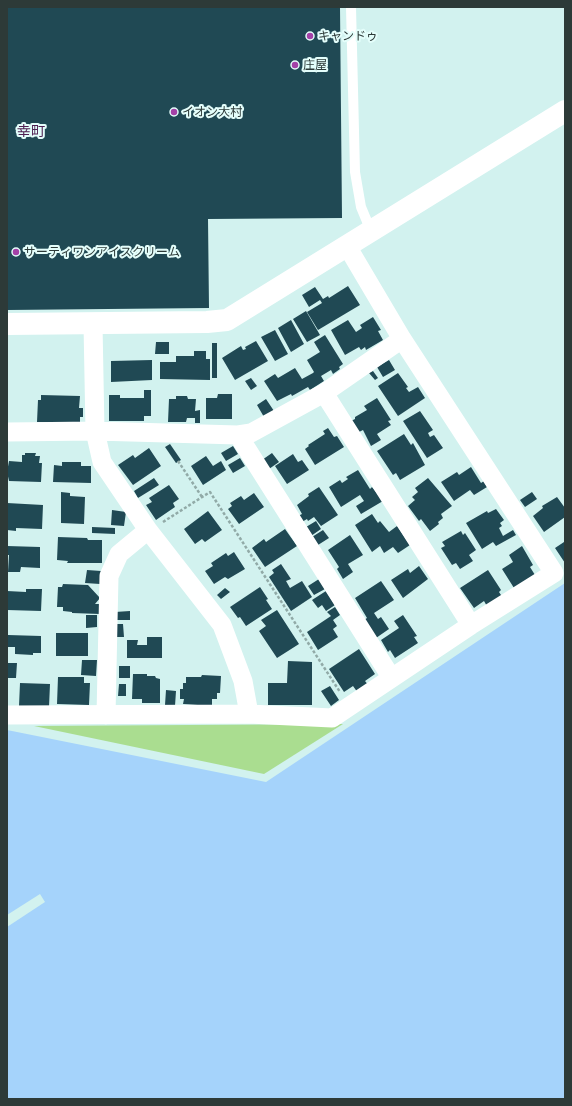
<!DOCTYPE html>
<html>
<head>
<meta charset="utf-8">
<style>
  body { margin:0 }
  #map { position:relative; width:572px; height:1106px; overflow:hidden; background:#d2f2ef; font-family:Mulish,sans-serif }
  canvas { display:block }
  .frame { position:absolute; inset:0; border:8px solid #2d3a38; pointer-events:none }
</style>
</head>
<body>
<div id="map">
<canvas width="572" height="1106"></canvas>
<div class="frame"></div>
</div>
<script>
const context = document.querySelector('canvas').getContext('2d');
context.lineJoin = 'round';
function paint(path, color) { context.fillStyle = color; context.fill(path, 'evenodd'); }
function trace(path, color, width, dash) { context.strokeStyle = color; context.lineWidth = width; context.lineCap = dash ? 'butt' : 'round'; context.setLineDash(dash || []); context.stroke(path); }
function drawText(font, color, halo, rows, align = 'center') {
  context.font = font + ' Mulish,"Noto Sans JP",sans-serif'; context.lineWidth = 4; context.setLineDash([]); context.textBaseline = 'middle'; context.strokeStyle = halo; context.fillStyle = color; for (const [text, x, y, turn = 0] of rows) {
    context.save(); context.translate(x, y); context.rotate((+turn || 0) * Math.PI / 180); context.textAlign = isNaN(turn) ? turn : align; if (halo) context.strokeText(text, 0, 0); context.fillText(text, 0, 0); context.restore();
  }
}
const green = new Path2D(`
  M343,724L264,774L34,726Z`);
const water = new Path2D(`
  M565,583V1099H7V730L266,782Z`);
const pier = new Path2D(`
  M40,894L45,902L7,927V915Z`);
const building = new Path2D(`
  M7,7H340L342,218L208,219L209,308L7,310Z
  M348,286L360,305L318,330L307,312L322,303L320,300L309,307L302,295L315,287L323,299L328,296L329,298Z
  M306,311L320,335L307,342L293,319Z
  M373,317L381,330L378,331L383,340L366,350L365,347L361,350L359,347L345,355L331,330L348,320L356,332L362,328L360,325Z
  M291,320L304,344L291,352L278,328Z
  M275,330L288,354L275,361L261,337Z
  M325,335L343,364L339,367L340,369L333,374L331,370L321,376L324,381L310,390L308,387L292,396L291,394L277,401L264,381L275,374L278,378L295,368L302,379L313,373L314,372L307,360L320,352L314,342Z
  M256,341L268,361L235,380L222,358L241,346L243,350L246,349L245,347Z
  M156,342H169V354H155Z
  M212,343H217V378H212Z
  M194,351H206V359H210V380L160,379V362H176V356H194Z
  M152,360V380L111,382V361Z
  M389,360L395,370L383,377L377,367Z
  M373,371L378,378L375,380L369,373Z
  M398,373L408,387L406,388L409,392L418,387L425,398L398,416L378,386Z
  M251,378L257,386L251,390L245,381Z
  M144,390H151V416H144V421H109V395H120V398H144Z
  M218,394H232V419H206V398H217Z
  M41,395L80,396L79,408H83V417H80V423L37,422L38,400H41Z
  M176,396H187L188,399H196L195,411L200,410V423H195V418H187L186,422H168L169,399H176Z
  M377,398L391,420L388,421L391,425L377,434L381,440L371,446L363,430L359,432L351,421L355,419V417L367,410L364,406Z
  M266,399L274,411L264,417L257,405Z
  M420,411L433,430L428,433L430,437L434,435L443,448L427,458L403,421Z
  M328,428L334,437L337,436L344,447L315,465L305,449L309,446L308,445L325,434L323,431Z
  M404,434L411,445L413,443L425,465L400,480L396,473L393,475L377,451Z
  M170,444L181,460L176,463L165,447Z
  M233,446L238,454L226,461L221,453Z
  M149,448L161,466L133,485L118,465L133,455L135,458Z
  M25,453H36L35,456H40L39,463H42L41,482L9,481L7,472L9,461L22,462V455H25Z
  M272,453L279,462L269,469L262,460Z
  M293,454L298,462L302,460L309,470L287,484L275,466Z
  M206,456L213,466L221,461L226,470L203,485L191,466Z
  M240,458L245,466L233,473L228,465Z
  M62,462H81V466H91V483L53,482L54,465L62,466Z
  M471,467L481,483L484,481L487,487L474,495L470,490L454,501L441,482L457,472L459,475Z
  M358,470L370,489L372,487L383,501L361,514L356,506L364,501L360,495L341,507L329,487L340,480L342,483L348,479L346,477Z
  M154,478L159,485L138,498L134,491Z
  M428,478L452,506L441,514L443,518L438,522L439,524L430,531L421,519L419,521L408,506L415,500L412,497L418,492L415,488Z
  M169,485L179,499L173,503L175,507L156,520L146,505L152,502L149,498Z
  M319,487L338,515L321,526L314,517L308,521L307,519L302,522L298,516L302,514L297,505L309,496L308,494Z
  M61,492L70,493V496L85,497L84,524L61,523Z
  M532,492L537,499L525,507L520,500Z
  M254,493L264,507L239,524L228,509L232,506L230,503L241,496L244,500Z
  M557,497L565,508V517L544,532L533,516L543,508L542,506Z
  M7,503L43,505L42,529L16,528V531L7,530Z
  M496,509L504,520L500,523L502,526L499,528L503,536L513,530L516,535L496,546L493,542L482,549L466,523L487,511L488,513Z
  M112,510L126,512L124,526L111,525Z
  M208,511L222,530L205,542L202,539L195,544L184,529Z
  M372,514L378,523L380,521L389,532L397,526L410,545L398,553L393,547L384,553L380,546L372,552L355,525Z
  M316,521L321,529L311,536L306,527Z
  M92,527L115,528V534L92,533Z
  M285,529L297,546L265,567L252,548L264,539L266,542Z
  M323,530L329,538L318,545L312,537Z
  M461,531L463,535L465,533L476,550L469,555L473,561L460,569L456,563L452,565L441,548L445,546L442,542Z
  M350,535L363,555L348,564L353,572L343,579L337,569L339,567L328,550Z
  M58,537L87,538L88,540H102V563H67L68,561L57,560Z
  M564,542L565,544V563L555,548Z
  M7,546L40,547V568L21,567L20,572H8L9,555H7Z
  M522,546L533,565L530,567L535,575L514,588L502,569L513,562L509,555Z
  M234,552L245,569L228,579L225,577L214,584L205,571L213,566L211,563L226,553L228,556Z
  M281,564L291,579L286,581L290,588L302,581L312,597L291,611L269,577L274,573L272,570Z
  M419,566L428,579L403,598L391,580L408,569L410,573Z
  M87,570L101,571L100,584L85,583Z
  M488,570L501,590L499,592L503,598L488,608L484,601L474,608L460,588Z
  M319,579L325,589L314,595L308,586Z
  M381,581L394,600L374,613L378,619L381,617L389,629L376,638L364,620L367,618L355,598Z
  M63,584L88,585L100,598L95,604H100V614L72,613V612L63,611V607H57L58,587H62Z
  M260,587L268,599L266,600L272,609L246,626L240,617L238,618L230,607Z
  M225,588L230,592L221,599L217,595Z
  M26,589H42L41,611L7,610V591L26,592Z
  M326,591L335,605L326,611L322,605L318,608L312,600Z
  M335,607L340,615L333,620L337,626L333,629L338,637L318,650L307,632L331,616L327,612Z
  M277,610L299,644L277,658L259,631L266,626L261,620Z
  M130,611V620H115V612Z
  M86,615H97V627L86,628Z
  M403,615L417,636L414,637L418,643L395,658L390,650L388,652L381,640L399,628L394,621Z
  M115,624H123L124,637H116Z
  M56,633H88V656H56Z
  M8,635L41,636V653H33V655L15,654V647H8Z
  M147,637H162V658H127V640H138L137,645H147Z
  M359,649L375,674L365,681L369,686L358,693L353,686L344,692L329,669Z
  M82,660H97L96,676L81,675Z
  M288,661L312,662V705H268V683H287Z
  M7,663H17L16,678H7Z
  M119,666H130V678H119Z
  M133,674H147V676H155L156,678L160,679V703H142V699H132Z
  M202,675L221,676L220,693H217V699H212V706L183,704L184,699H180V689H183V683H186V677H201Z
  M58,677H84V683H90L89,705L57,704Z
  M20,683L50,684L49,707L19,706Z
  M119,684H126V696H118Z
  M330,686L339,700L331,706L321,691Z
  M166,690L176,691L175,706L165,705Z`);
const path = new Path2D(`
  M178,461L202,497
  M163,522L210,492L340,692`);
const lane = new Path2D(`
  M351,7L355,172L361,207L371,231`);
const street = new Path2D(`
  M93,324L95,431L102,462L148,530L222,625L243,681L249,714
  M324,393L471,625
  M7,432L95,431L238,435L251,433L324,393L402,339
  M238,435L391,677
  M7,715L249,714L332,718L471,625L554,573L402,339L347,246
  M106,715L109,576L119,554L148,530`);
const secondary = new Path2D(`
  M7,324L207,322L227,320L565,111`);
const markers = [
  [310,36,4,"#a441a7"],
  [295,65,4,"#a441a7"],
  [174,112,4,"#a441a7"],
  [16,252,4,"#a441a7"]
];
const poiNames = [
  ["キャンドゥ",318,36],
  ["庄屋",303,65],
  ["イオン大村",182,112],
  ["サーティワンアイスクリーム",24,252]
];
const quarterNames = [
  ["幸町",31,132]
];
paint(green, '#aadd90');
paint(water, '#a5d3fb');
paint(pier, '#d2f2ef');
paint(building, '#204954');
trace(path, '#91aaa7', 2.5, [3, 2]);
trace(lane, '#fff', 10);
trace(street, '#fff', 19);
trace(secondary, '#fff', 22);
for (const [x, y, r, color] of markers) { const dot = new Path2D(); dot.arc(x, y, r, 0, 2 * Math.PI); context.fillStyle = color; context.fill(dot); trace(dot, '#e4fefb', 1.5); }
drawText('12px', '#2d3a38', '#e4fefb', poiNames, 'left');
drawText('14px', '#4f2051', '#e4fefb', quarterNames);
</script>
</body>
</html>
